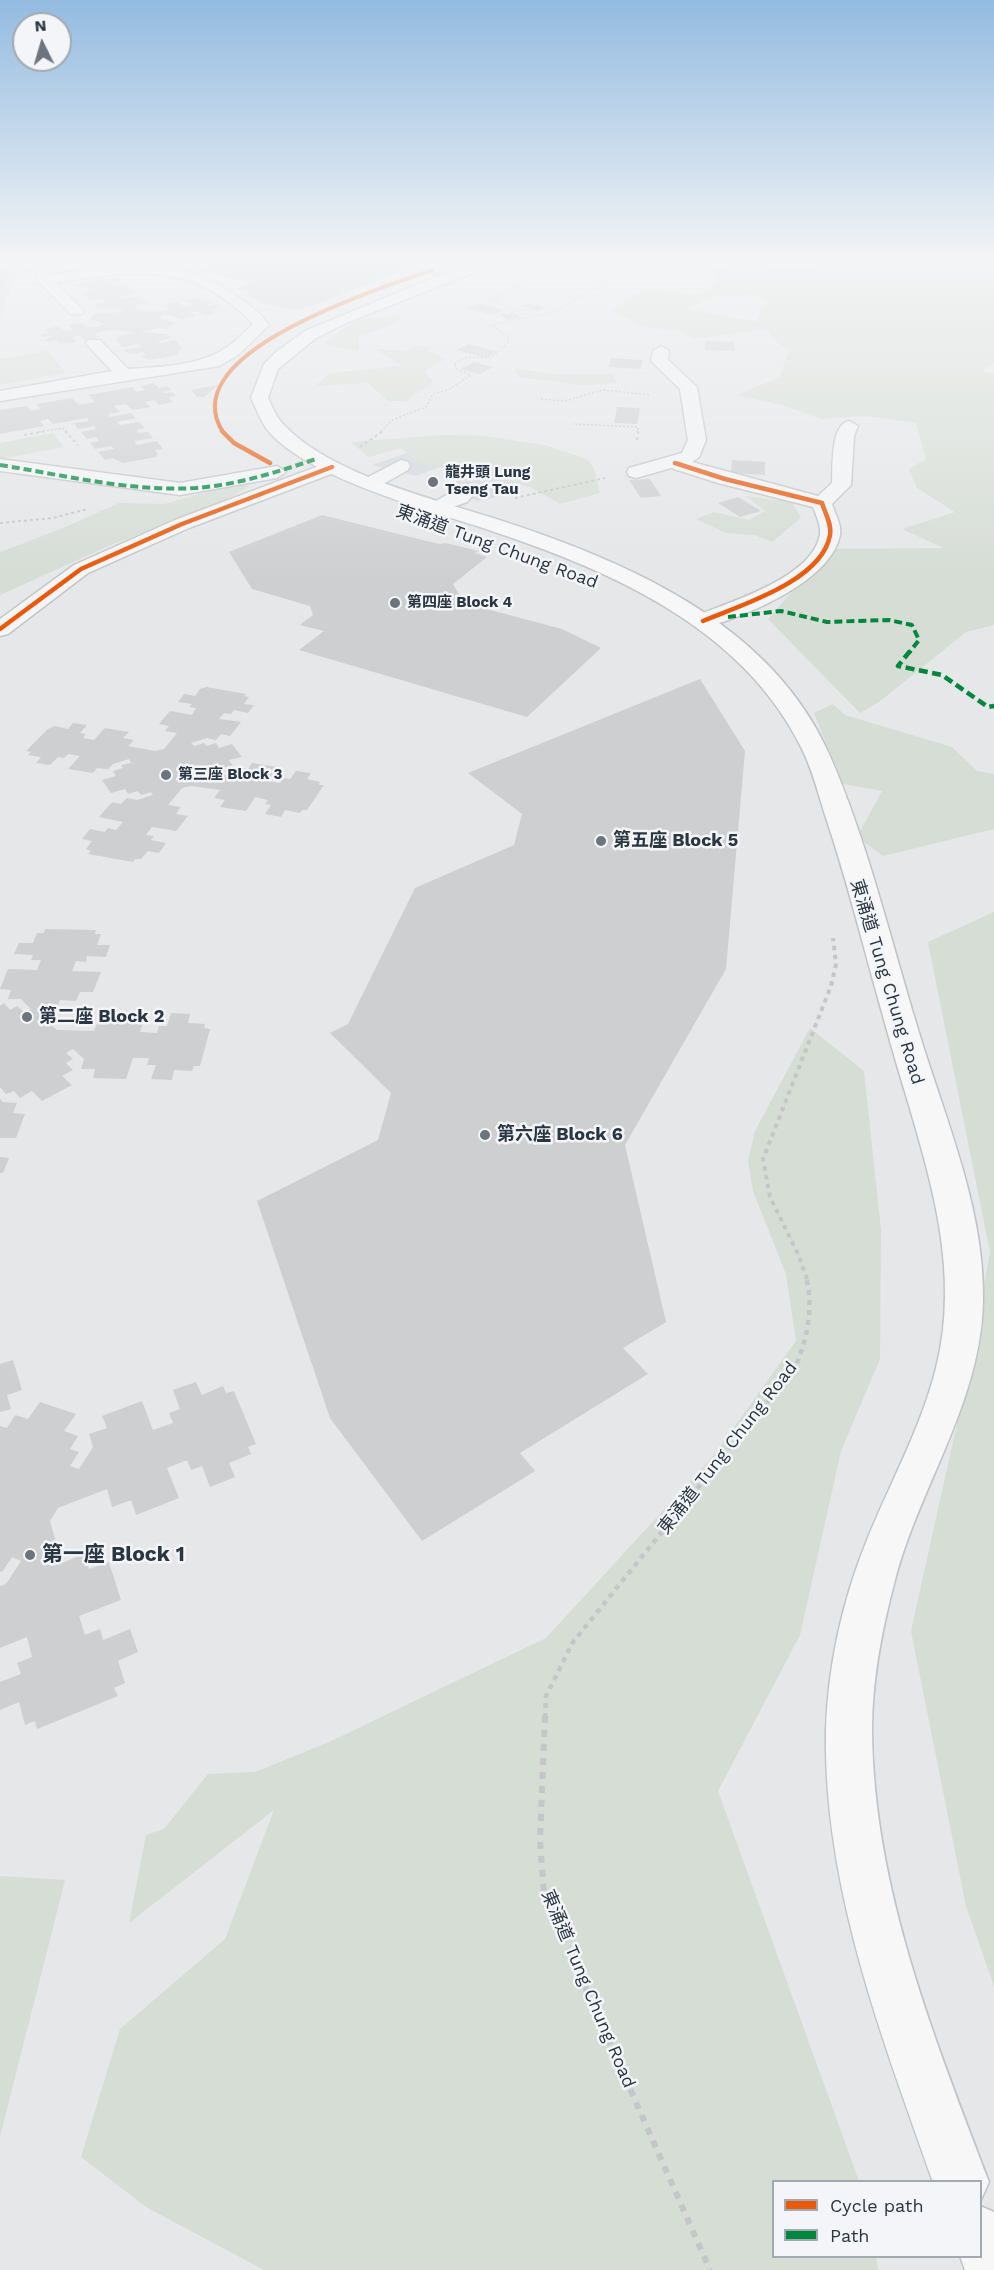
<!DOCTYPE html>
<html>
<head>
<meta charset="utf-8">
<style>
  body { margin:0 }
  #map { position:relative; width:994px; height:2270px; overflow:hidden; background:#e5e7e9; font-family:"Work Sans",sans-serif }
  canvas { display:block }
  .legend { position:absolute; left:772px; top:2180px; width:210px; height:78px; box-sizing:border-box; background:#f3f5f8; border:2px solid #a3a9b0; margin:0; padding:8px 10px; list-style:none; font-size:18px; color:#2b3643 }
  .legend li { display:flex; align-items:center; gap:12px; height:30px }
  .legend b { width:30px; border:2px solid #a3a9b0 }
  .north { position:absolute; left:12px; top:12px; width:60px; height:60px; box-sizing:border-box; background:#f3f5f8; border:2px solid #a3a9b0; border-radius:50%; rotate:355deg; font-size:16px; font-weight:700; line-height:24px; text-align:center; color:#2b3643 }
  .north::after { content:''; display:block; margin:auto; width:21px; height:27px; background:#6c747d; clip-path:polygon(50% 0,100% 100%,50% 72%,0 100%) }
</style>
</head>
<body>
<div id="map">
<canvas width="994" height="2270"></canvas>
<ul class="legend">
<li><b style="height:8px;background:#e8590c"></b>Cycle path</li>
<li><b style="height:8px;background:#00873e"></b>Path</li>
</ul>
<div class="north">N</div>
</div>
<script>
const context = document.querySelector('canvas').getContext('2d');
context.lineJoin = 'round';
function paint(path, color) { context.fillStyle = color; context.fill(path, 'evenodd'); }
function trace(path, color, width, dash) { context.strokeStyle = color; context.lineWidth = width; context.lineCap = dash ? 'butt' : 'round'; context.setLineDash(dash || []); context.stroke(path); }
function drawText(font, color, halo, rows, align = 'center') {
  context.font = font + ' "Work Sans","Noto Sans TC",sans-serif'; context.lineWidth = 5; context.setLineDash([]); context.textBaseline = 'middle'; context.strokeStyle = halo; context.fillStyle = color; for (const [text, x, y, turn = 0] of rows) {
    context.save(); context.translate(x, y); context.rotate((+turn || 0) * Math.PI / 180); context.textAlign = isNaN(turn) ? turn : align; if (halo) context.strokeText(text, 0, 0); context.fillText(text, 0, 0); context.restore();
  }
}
const built = new Path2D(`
  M0,268L17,273L0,317Z
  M410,452L453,462L416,476L372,465Z
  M500,470L521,492L477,501L443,484Z`);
const green = new Path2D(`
  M672,257L723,268L731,266L722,262C741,257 756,254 775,261L763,264L768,266H813L843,257H994V362L982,371L994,374V625L966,632L879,702L860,713L768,619L798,585L814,549L943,548L902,529L955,512L917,488L909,469L926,459L916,423L865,416L821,419L782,405L736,395L779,378L789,351L771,338L769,329L693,339L680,331L644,327L610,310L646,288L698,294L717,283L715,273L669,261ZM750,294L767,300L758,317L759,322L687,309L715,296Z
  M398,316L402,318L388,327L359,336V351L323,344L358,318Z
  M418,345L428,347V351L445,359L424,371L433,382L406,401H388L368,383L315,386L330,373L402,366L375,349L406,351Z
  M47,351L66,373L0,385V359Z
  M515,368L552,374H613L617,383L582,385L518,377Z
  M53,433L64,447L0,459V443Z
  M445,435L484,436L545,445L587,459L594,468L600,493L560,504L530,487L465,471L422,465L400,448L369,457L350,442Z
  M242,482L249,487L208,509L111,545L0,595V552L61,529L119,503L164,504Z
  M746,496L792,502L801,518L772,542L754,535L726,533L696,519L714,512L749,520L765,511Z
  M833,704L845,715L952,747L977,771L994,774V829L883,856L857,837L882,791L843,784L814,713Z
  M994,912V1986L966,1906L911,1631L969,1370L990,1252L928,942Z
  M810,1028L864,1071L881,1230L880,1359L841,1451L800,1635L718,1791L859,2181L774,2182V2256L876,2257L878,2270H264L146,2207L81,2157L120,2029L225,1939L274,1810L129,1923L146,1835L164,1829L208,1774L255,1772L327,1743L546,1638L715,1454L796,1341L786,1274L753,1191L748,1161L755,1131Z
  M0,1876L65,1880L0,2137Z`);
const building = new Path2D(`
  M213,257H435L310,307L297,309L282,308L258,302L261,300L245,296L251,293L236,289L252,283L197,270L208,266L195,263Z
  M0,273H9L0,293Z
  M117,277L121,280L109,282L114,286L126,284L136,294L120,296L123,299L140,296L148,304L137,305L138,307H135L138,310L152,312L169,309L164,305L178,302L183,307L191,305L184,300L199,299L215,303L207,304L209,306L217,304L221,307L213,309L217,312L210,315L204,316L198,311L190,312L196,316L182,319L165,314L159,318L175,323L167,329L158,328L140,332L166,334L171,338L158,341L160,343L176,340L182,349L178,350L181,352L177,353L178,355L149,360L140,356L146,355L143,352L131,354L123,350L141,347L138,344L123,347L115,338L134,332L110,330L95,334L99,337L84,340L80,336L72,337L77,342L61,344L56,340L48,342L44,339L53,337L52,336L43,337L40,334L49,333L45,329L59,326L65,331L73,330L68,325L82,323L87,327H98L104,324L89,319L97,313L121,312L124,309L111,307L99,309L94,304L106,302L102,299L91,301L81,292L90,290L85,286L76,287L73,284Z
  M478,303L505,310L492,315L465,308Z
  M527,303L547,308L539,311L519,306Z
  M513,312L522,318L508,320L499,315Z
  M705,341L734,342L735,351L705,350Z
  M469,344L498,352L486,358L456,350Z
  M611,358L643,360L641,369L609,367Z
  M474,362L493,367L480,374L460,369Z
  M154,383L159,388L167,386L171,390L163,392L165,393L172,392L176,396L169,397L173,402L159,405L154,400L145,402L151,407L132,410L126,404L114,406L120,412L108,414L110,417L131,413L136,418L117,422L120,425L139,422L145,428L136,430L139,433L148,432L153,438L134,441L137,445L157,441L163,449L155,450L158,454L156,457L123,463L113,458L105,460L98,452L114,449L111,446L95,449L90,443L99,441L96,437L87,439L81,432L96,429L94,426L78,429L74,423L89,421L87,418L53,424L48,419L40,421L44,426L0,434V410L27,406L31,411L40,409L36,404L72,398L79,405L95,402L88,395L132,387L136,392L145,390L140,386Z
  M218,385L204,397H197L191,390Z
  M617,407L640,408L637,424L614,423Z
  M732,460L765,462V475L731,473Z
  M650,479L661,496L641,498L629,480Z
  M738,497L761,511L740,517L718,503Z
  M322,515L439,544L446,543L478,551L475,553L487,557L453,584L464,603L562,629L601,648L527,717L299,650L324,631L300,625L313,615L310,606L252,589L229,552Z
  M700,679L745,751L726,969L625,1145L666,1322L623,1348L648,1374L520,1453L535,1471L422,1541L330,1418L257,1201L378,1140L391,1093L330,1033L348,1024L415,888L514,845L522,814L468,773Z
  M207,687L246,694L244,696L249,697L244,704L254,705L248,713L234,710L231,714L224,713L219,719L241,722L230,736L221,734L216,740L207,738L191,743L194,746L204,743L206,746L216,743L219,748L232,744L242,757L228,760L233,765L223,768L226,771L215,774L217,777L233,772L238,767L248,769L252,763L277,767L268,781L280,783L283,778L290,779L296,771L311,773L307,779L320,782L319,785H324L307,810H302L300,813L285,810L281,817L265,814L271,805L265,804L268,800L255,797L246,811L220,807L225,800L214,798L220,790L191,786L182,788L168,805L181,807L176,814L188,816L176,831L152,827L146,835L154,836L151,840L166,843L159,853L148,851L141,859H135L133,862L88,854L91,851L86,849L92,841L82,839L90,829L105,832L108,828L116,830L123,822L99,817L112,802L121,804L127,798L137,800L153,795L151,792L141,795L138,791L128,794L125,789L111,793L102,780L116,776L113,771L123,768L121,765L131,763L129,759L113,764L108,769L97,768L93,773L68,769L80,756L68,754L64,758L58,757L50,765L36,763L41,757L28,755L31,752L26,751L48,729L55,726L68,729L73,723L87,725L80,733L86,734L83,738L94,740L105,728L129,732L123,738L134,740L128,746L155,751L164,749L177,733L165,731L169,726L159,724L170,711L192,715L196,708L189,707L192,704L178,702L184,694L195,696L200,689Z
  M45,929L96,930L95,934H101L97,945H110L106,957L87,956L86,962L76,961L72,971L101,972L93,992H80L76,1001L60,1000L51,1025L57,1030L94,1031L98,1021H112L115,1011L147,1012L140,1032L157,1033L159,1026H167L171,1013L190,1014L188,1023L205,1024L204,1028L210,1029L200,1066H194L192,1071L174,1070L172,1080L151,1079L156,1065H147L149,1058H133L126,1079L93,1078L95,1069H81L84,1059L73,1049L66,1053L73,1059L66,1063L73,1070L62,1076L72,1085L42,1101L32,1091L20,1098L14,1091L6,1094L0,1087V1006L4,1003L10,1010L17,1006L24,1012L31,1009L21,999H8L11,990L0,989L8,969L37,970L41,960H31L33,955L14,954L19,943H33L37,933H44Z
  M0,1099L3,1102L17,1103L13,1113L25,1114L16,1138H0Z
  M0,1157L9,1158L3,1173H0Z
  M13,1360L22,1390L7,1395L11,1409L0,1412V1364Z
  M196,1382L202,1395L223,1386L226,1393L234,1391L256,1444L248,1447L251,1454L229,1463L235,1477L210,1487L202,1466L191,1470L187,1460L167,1468L179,1498L136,1515L131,1500L112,1507L107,1489L58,1508L50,1521L62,1563L84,1554L89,1569L109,1562L121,1600L79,1616L85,1635L100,1629L103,1640L130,1629L138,1652L118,1661L125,1683L114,1688L118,1696L37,1729L35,1721L25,1725L19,1702L0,1710V1682L21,1674L17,1663L32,1657L27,1637L0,1648V1586L6,1584L21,1561L12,1557L2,1572L0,1571V1426L7,1428L15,1415L28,1419L40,1402L76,1414L64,1431L78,1436L70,1449L79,1452L70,1466L79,1469L93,1447L89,1434L107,1428L102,1416L142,1401L153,1430L173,1423L169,1413L180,1409L173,1390Z`);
const pathFar4 = new Path2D(`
  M766,257L786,265
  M516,311L491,300L565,257
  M541,399L565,401L603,390L651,395
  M575,424L638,427V432
  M39,432L63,428L67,432
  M381,432L392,420L426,407L433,394L448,390L471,375L457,369L454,364L467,357L491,358L509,342L507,336L491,325L551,313L599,287L609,278`);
const pathFar3 = new Path2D(`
  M65,431L78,445
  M24,435L48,431
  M637,440L638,431
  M360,447L383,431
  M515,498L605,478
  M0,523L53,518L88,509`);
const pathFar2 = new Path2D(`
  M807,1279L798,1254L770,1197L763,1159L831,986L836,964L833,938`);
const pathFar1 = new Path2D(`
  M545,1718L546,1696L573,1642L796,1366C807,1338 814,1307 806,1277`);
const path = new Path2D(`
  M545,1716L540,1841L544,1894L710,2270`);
const minor = new Path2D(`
  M6,257H20L22,260C40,266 54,257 72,257L65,264L49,270L50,275C114,264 174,254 230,292C245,301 259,311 269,325L238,355L219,366L0,401V391L112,371L88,346L86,343L88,340H100L128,369C159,367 198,366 224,349C235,343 244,332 253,324C196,261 131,270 56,283L84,311L81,314H71L40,283L35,271L12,267L5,260Z
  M457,257H486L494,261L487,265L459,260Z
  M661,346L669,351L668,360L697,387L706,440L699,457L692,462L818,496L832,483C833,467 830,425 849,421L858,426L854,436L851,485L832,504C835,514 842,525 840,535C831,582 744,617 703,628L695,626L692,621L695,616C730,602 814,577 820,534C821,525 816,515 813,507L718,483L671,468L636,478L629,476L627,472L629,468L682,453L688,440L680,389L651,361L653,351Z
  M0,459L180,483L277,466L286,472L277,478L180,495L0,471Z
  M401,460L408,462L410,466L408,470L378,487H364L361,483L364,479Z
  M332,461L341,467L339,471L189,528L88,573L8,634L0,636V619L74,565L175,520Z
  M468,484L478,490L467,502L439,512L429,506C431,503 464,485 468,484Z`);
const major = new Path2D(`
  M484,257H502L475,272L348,322L316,338L278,369L268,398C273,408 277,419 285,426C331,474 430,498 493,518C623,560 771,621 830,756C867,841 890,937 917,1026C943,1114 985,1207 983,1301C981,1402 920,1485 895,1580C882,1629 872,1679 872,1730C873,1887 934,2037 989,2182L980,2202V2182H933C882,2037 823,1886 826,1730C828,1665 843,1599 867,1540C890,1483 921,1428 936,1368C960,1274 932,1183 905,1092C893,1054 883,1015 872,977C858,925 844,872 827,821C819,797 813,771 802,749C741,624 604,568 480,527C424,509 301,475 266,428C260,419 256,408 251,398L264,364L276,352L305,331Z
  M980,2206L994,2212V2270H965L960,2256H980Z`);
const quietFar1 = new Path2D(`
  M0,465C64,475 130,492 196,488C237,485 277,472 316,459
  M728,617L781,611L827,622L889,620L912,625L919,640L909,653`);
const quiet = new Path2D(`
  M910,651L898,666L942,675L988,707L994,706`);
const cyclewayFar1 = new Path2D(`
  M223,432C171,352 383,288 432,270`);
const cycleway = new Path2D(`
  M222,431L234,443L270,463
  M675,463L725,479L822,503C825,513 832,524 830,535C822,581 741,605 703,621
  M0,629L81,569L182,524L332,467`);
const markers = [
  [433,482,6,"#6c747d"],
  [395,603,6,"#6c747d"],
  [166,775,6,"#6c747d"],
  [601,841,6,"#6c747d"],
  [27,1017,6,"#6c747d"],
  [485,1135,6,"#6c747d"],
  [30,1555,6,"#6c747d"]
];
const farPoinames = [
  ["龍井頭 Lung",445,473],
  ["Tseng Tau",445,490],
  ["第四座 Block 4",407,603],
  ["第三座 Block 3",178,775]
];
const streetNames = [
  ["東涌道 Tung Chung Road",497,547,20],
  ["東涌道 Tung Chung Road",887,982,73],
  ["東涌道 Tung Chung Road",728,1448,-52],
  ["東涌道 Tung Chung Road",588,1989,67]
];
const poiNames = [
  ["第五座 Block 5",613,841],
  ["第二座 Block 2",39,1017],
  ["第六座 Block 6",497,1135]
];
const nearPoinames = [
  ["第一座 Block 1",42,1555]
];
paint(built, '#d3d7dc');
paint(green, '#d6ddd5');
paint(building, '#cdcfd1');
trace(minor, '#c3c5c7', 3);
trace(major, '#c0c4c7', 3);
trace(pathFar4, '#c4c6c9', 1.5, [2, 2]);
trace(pathFar3, '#c4c6c9', 2, [3, 3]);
trace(pathFar2, '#c4c6c9', 4, [4.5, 4.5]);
trace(pathFar1, '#c4c6c9', 4.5, [5, 5]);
trace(path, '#c4c6c9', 6, [7, 7]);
paint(minor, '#f4f5f6');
paint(major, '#f7f7f8');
trace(quietFar1, '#00873e', 4, [8, 4]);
trace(quiet, '#00873e', 4.5, [9, 4.5]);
trace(cyclewayFar1, '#e8590c', 4);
trace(cycleway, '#e8590c', 4.5);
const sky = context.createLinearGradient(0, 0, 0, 574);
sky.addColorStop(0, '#93bbe0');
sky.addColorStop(0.45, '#f3f4f5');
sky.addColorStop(1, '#f3f4f500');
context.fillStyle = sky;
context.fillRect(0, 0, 994, 574);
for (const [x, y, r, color] of markers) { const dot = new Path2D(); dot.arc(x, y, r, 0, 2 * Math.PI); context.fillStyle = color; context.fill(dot); trace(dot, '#f3f5f8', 2); }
drawText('bold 15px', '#2b3643', '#f3f5f8', farPoinames, 'left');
drawText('18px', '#2b3643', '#f3f5f8', streetNames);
drawText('bold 18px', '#2b3643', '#f3f5f8', poiNames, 'left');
drawText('bold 21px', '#2b3643', '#f3f5f8', nearPoinames, 'left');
</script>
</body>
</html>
